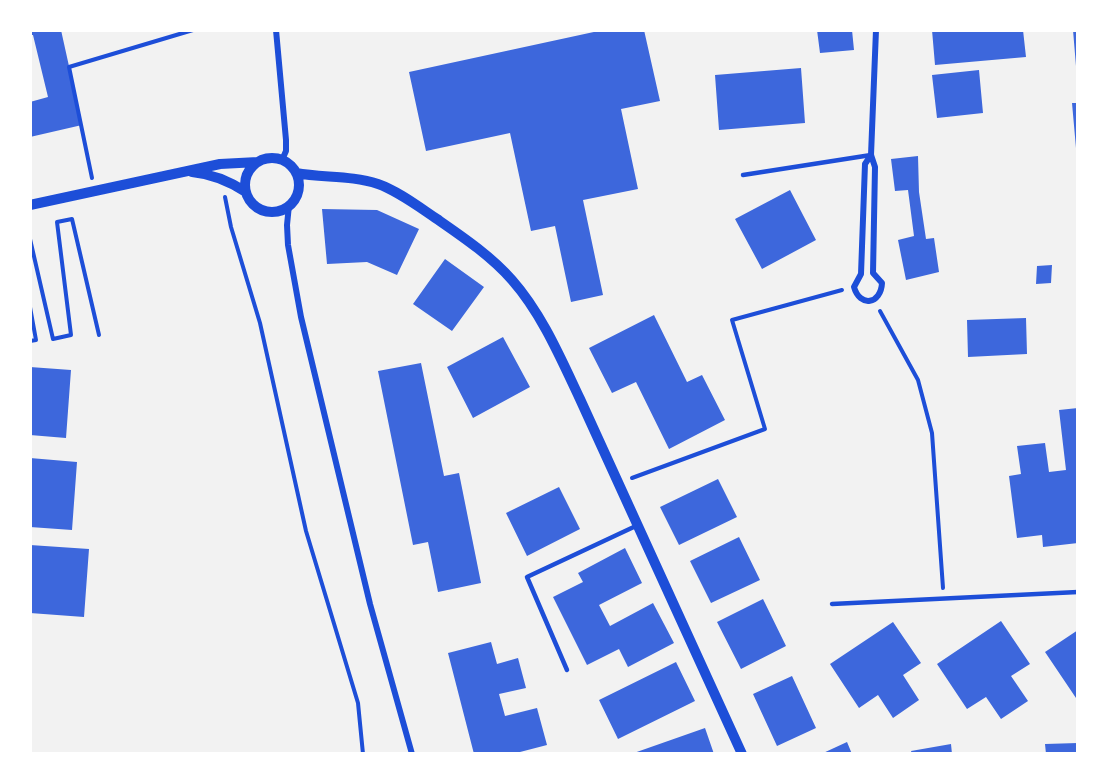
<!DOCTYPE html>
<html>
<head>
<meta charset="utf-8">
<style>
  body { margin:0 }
  #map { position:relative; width:1108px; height:784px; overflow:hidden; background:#f2f2f2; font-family:"Titillium Web",sans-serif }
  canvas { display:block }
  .frame { position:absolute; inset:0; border:32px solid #fff; pointer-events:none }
</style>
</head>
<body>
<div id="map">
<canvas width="1108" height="784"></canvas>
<div class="frame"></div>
</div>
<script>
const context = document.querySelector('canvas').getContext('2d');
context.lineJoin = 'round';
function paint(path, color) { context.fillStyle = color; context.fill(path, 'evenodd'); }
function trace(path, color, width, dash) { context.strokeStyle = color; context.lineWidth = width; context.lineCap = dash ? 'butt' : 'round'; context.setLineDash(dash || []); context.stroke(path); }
const building = new Path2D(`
  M30,30H61L82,125L30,137V102L48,97L33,35H30Z
  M603,30H644L660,101L621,109L638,189L583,200L603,295L571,302L555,226L531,231L510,133L426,151L409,72Z
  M817,30H852L854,50L820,53Z
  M932,30H1023L1026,57L935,65Z
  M1073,30H1078V66H1076Z
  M801,68L805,123L719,130L715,75Z
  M979,70L983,113L937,118L932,75Z
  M1072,103H1078V148H1076Z
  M918,156L919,192L926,239L934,238L939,272L906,280L898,240L914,236L908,190L895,191L891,159Z
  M790,190L816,240L762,269L735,219Z
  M322,209L377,210L419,229L397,275L367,262L327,264Z
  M445,259L484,287L452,331L413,304Z
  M1052,265L1051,283L1036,284L1037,266Z
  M654,315L687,382L702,375L725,420L669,449L636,382L612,393L589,348Z
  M1026,318L1027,354L968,357L967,320Z
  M503,337L530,387L473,418L447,367Z
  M421,363L444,476L459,473L481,583L438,592L428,542L413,545L378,371Z
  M30,367L71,370L66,438L30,435Z
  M1078,408V543L1043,547L1042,535L1017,538L1009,476L1021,474L1017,446L1045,443L1049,472L1066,470L1059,410Z
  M30,458L77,462L72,530L30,527Z
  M718,479L737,517L679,545L660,507Z
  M559,487L580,529L527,556L506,513Z
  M739,537L760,580L711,603L690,561Z
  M30,545L89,549L84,617L30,613Z
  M625,548L642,583L599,605L610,626L653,603L674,643L628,667L619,649L587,665L553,597L583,582L578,573Z
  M763,599L786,646L741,669L717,622Z
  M1001,621L1030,664L1011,676L1028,701L1001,719L986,697L967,709L937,664Z
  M893,622L921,663L903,675L919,700L893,718L878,695L859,708L830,664Z
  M1078,630V697L1076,698L1045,652Z
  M491,642L497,664L518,658L526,688L499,694L505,716L537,708L547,745L520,752L521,754H474L448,653Z
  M676,662L695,701L618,739L599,700Z
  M792,676L816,728L777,746L753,694Z
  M705,728L714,754H631Z
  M847,742L852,754H821Z
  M1078,743V754H1046L1045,744Z
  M951,744L952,754H912L911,751Z`);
const path = new Path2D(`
  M92,178L69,67L193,30
  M225,197L231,227L260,323L306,531L358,703L363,754
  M30,239L53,339L71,335L57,222L72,219L99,335
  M30,307L36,340L30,341
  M880,311L918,380L932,433L943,588
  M632,478L765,429L732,320L842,290`);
const service = new Path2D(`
  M743,175L871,155
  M832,604L1078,592
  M567,670L527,577L638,525`);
const minor = new Path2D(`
  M276,30L286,140V151L282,160
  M871,155L865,164L861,274L854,287C860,308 881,304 882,283L873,273L875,167L871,155L876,30
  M289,205L287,225L288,245L301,317L370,604L412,754`);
const tertiary = new Path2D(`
  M245 185a27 27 0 1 1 54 0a27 27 0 1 1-54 0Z
  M192,172C213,174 229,181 246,192
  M296,173C323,178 351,175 378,184C398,191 419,207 437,219C463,237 491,256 512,280C542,314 561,359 580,399L742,754
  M30,205L220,164L258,162`);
paint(building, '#3d67dc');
trace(path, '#1d4ed8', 4);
trace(service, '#1d4ed8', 4.5);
trace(minor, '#1d4ed8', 6);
trace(tertiary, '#1d4ed8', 10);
</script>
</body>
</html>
